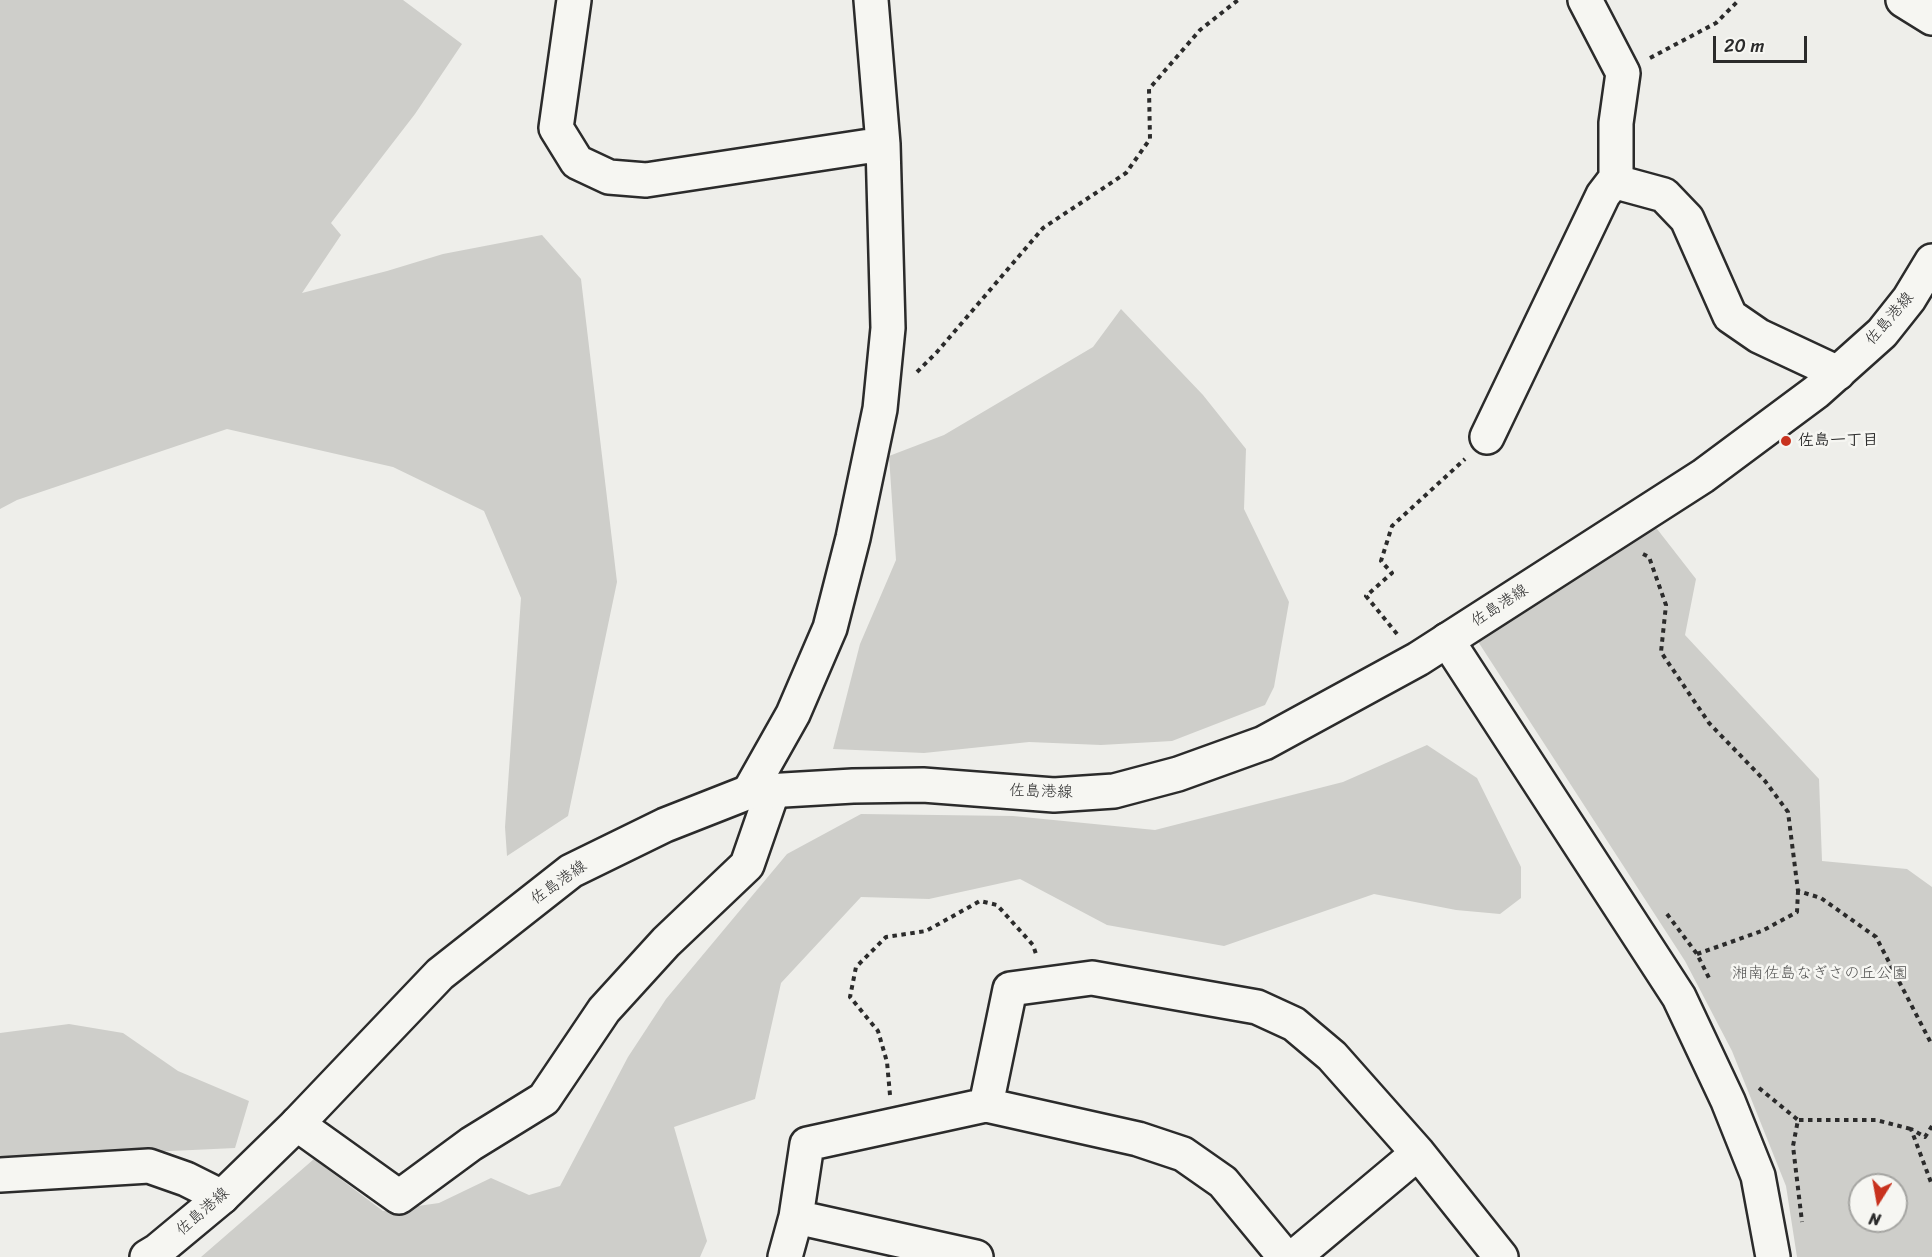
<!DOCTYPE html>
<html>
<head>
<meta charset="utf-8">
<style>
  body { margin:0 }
  #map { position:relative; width:1932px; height:1257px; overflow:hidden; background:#eeeeea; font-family:Sriracha,sans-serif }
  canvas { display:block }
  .north { position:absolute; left:1848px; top:1173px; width:60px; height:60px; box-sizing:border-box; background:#f6f6f2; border:2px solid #a5a5a2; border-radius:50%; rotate:191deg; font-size:16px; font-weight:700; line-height:24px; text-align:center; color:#2b2b2b }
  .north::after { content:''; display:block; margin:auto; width:21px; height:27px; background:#c8321e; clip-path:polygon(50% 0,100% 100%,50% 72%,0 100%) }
  .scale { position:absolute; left:1713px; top:36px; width:94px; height:27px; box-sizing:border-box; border:3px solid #2b2b2b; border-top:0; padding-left:8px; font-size:18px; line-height:21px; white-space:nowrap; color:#2b2b2b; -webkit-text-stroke:4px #f6f6f2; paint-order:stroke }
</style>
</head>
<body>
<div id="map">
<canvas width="1932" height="1257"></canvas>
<div class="north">N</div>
<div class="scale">20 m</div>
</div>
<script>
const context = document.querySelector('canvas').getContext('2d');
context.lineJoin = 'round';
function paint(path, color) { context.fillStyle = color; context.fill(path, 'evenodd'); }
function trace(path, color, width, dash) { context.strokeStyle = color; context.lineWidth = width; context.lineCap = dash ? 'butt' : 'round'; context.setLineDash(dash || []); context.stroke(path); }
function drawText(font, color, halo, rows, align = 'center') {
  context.font = font + ' Sriracha,"Klee One",sans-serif'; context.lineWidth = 5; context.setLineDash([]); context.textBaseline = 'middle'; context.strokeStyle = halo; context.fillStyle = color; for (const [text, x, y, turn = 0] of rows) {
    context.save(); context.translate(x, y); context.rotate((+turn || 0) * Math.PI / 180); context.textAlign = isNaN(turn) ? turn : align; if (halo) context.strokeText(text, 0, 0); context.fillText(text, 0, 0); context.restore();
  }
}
const green = new Path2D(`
  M0,0H403L462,44L415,114L331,223L341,235L302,293L387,271L443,254L542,235L581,279L617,582L568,816L507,856L505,827L521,598L484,511L393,467L227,429L17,500L0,509Z
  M1121,309L1203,395L1246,449L1244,509L1289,602L1274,687L1265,705L1172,741L1101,745L1029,742L924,753L833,749L860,644L896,560L889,456L944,435L1093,347Z
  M1654,525L1696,579L1685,635L1819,779L1822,861L1907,869L1932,887V1257H1797L1786,1186L1732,1051L1685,961L1477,640ZM1860,1185H1896V1221H1860Z
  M1427,745L1477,778L1521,867V898L1500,914L1456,910L1374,894L1224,946L1107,925L1020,879L929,899L861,897L781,983L755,1099L674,1127L707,1241L700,1257H201L314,1159L383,1211L439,1203L491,1178L529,1195L560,1186L628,1057L666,999L787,854L861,814L1013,816L1155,830L1343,782Z
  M69,1024L123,1033L178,1071L249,1101L235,1148L0,1159V1033Z`);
const path = new Path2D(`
  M1650,58L1716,23L1739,0
  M917,372L937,352L1043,228L1126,173L1150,139L1149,89L1200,30L1238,0
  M1643,554L1649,557L1666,605L1661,652L1709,723L1765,781L1788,812L1798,891L1821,898L1876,937L1932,1045
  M1397,634L1366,596L1392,573L1381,561L1392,526L1465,459
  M1667,914L1697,954L1710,980
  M1697,954L1762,931L1797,912L1798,891
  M1759,1088L1798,1120L1793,1146L1802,1222
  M890,1095L887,1062L878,1031L850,997L856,967L886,937L926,931L980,901L997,905L1033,945L1036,954
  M1799,1120H1876L1911,1129
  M1932,1126L1925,1137L1911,1129L1932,1185`);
const minor = new Path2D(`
  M574,0L556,128L577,162L609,177L646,180L883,144
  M1585,0L1623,73L1616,123V178L1620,183L1664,195L1687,219L1730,316L1759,336L1838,373
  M1903,0L1932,18
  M1487,437L1603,195L1616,178
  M1447,640L1679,997L1728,1101L1758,1176L1773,1257
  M749,792L793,714L830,628L853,538L880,409L888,328L883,144L871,0
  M986,1105L1010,989L1092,978L1257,1007L1294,1024L1332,1056L1418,1153L1501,1257
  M297,1124L399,1197L471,1144L544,1099L604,1010L666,942L747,865L773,790
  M0,1175L149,1166L186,1179L222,1197
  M796,1217L976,1257
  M785,1257L796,1217L807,1144L986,1105L1138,1139L1183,1154L1223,1182L1285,1257
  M1294,1257L1418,1153`);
const major = new Path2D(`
  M147,1257L157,1251L222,1197L297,1124L440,974L571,871L665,825L749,792L853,786L923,785L1054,795L1114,791L1178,774L1264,743L1418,659L1703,476L1816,392L1882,333L1909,299L1932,261`);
const markers = [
  [1786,441,6,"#c8321e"]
];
const streetNames = [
  ["佐島港線",1890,319,-49],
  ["佐島港線",1500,606,-33],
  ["佐島港線",1041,792,2],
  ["佐島港線",559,883,-35],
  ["佐島港線",203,1212,-41]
];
const poiNames = [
  ["佐島一丁目",1798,441]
];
const parkNames = [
  ["湘南佐島なぎさの丘公園",1820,974]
];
paint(green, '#cececa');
trace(minor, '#2b2b2b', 38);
trace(major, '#2b2b2b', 38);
trace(path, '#2b2b2b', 4, [4.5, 4.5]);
trace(minor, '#f6f6f2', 33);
trace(major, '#f6f6f2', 33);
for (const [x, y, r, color] of markers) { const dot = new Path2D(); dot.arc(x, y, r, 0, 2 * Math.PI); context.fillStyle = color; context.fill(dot); trace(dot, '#f6f6f2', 2); }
drawText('16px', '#2b2b2b', '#f6f6f2', streetNames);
drawText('bold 16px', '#2b2b2b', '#f6f6f2', poiNames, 'left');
drawText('16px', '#545453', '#f6f6f2', parkNames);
</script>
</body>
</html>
